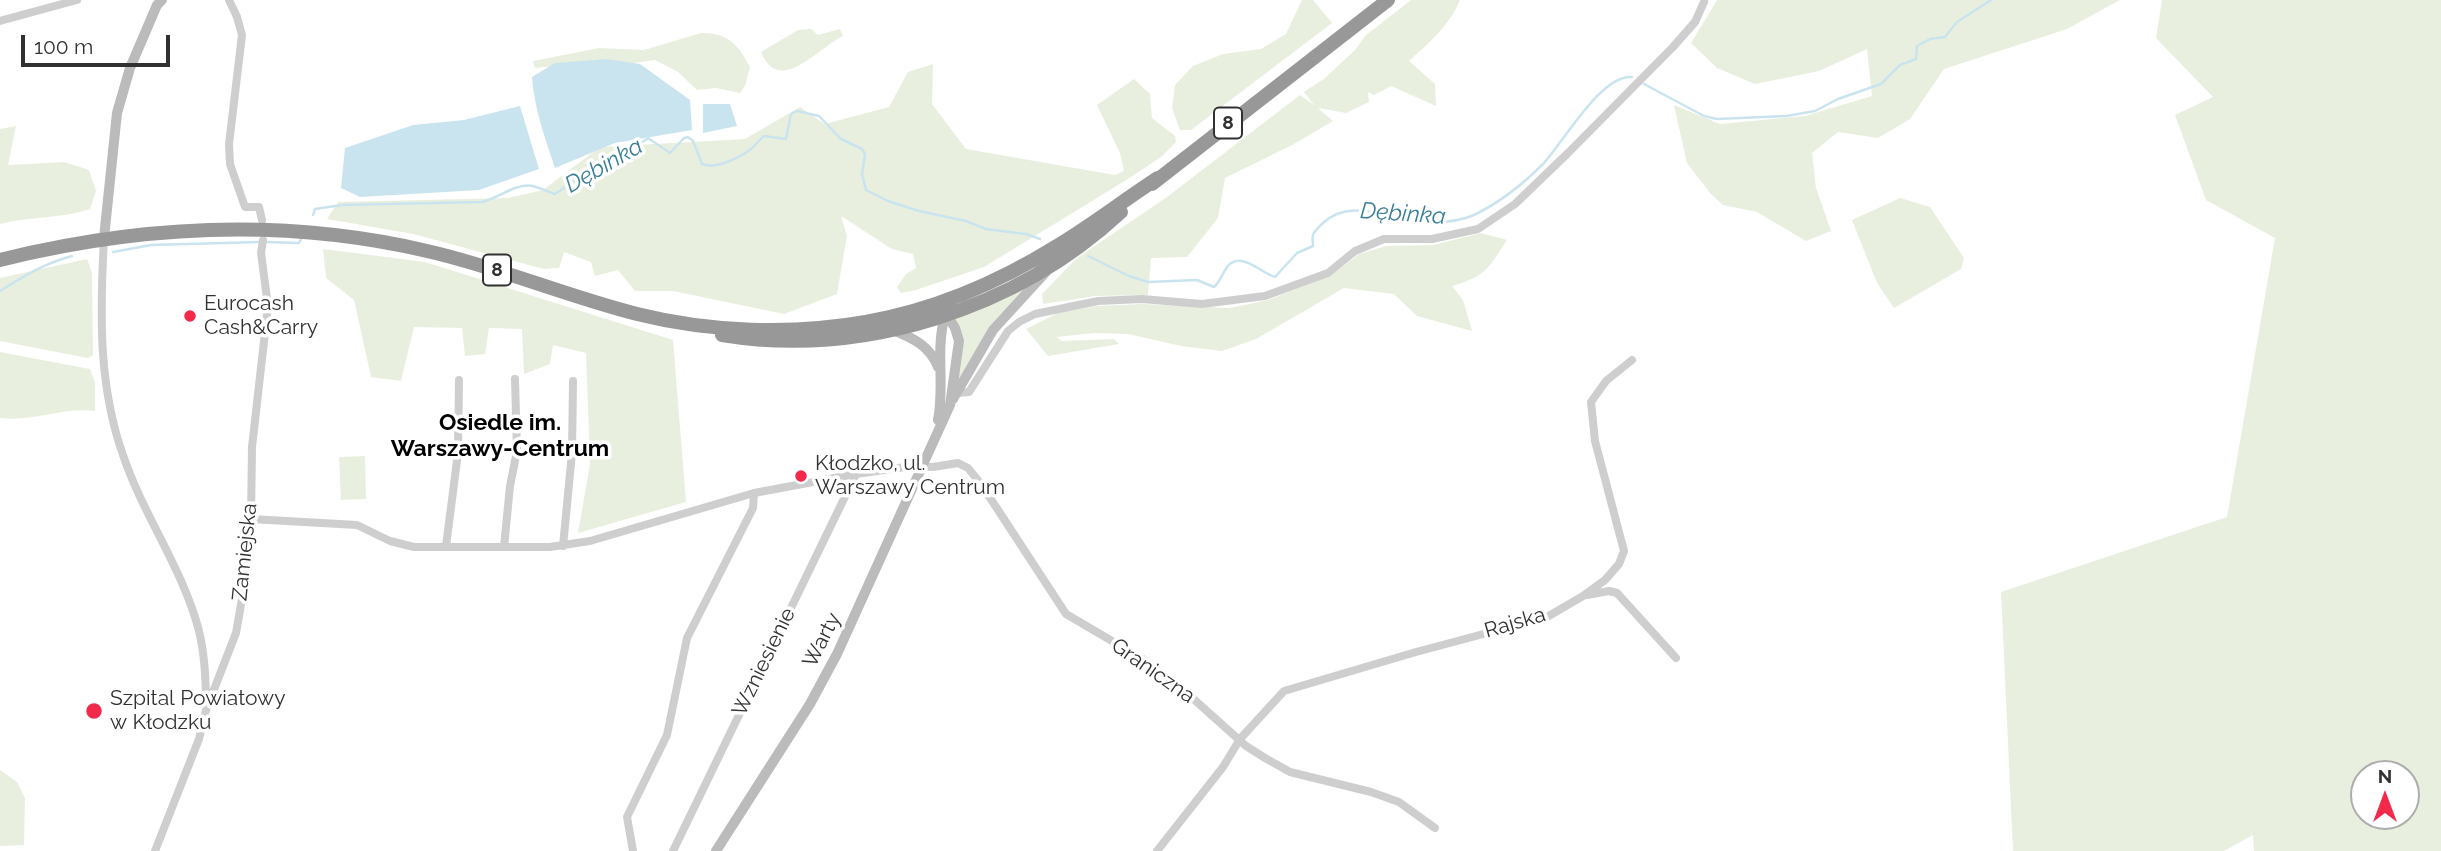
<!DOCTYPE html>
<html>
<head>
<meta charset="utf-8">
<style>
  body { margin:0 }
  #map { position:relative; width:2441px; height:851px; overflow:hidden; background:#fff; font-family:Raleway,sans-serif }
  canvas { display:block }
  .north { position:absolute; left:2350px; top:760px; width:70px; height:70px; box-sizing:border-box; background:#fff; border:2px solid #adadad; border-radius:50%; rotate:0deg; font-size:19px; font-weight:700; line-height:28px; text-align:center; color:#313131 }
  .north::after { content:''; display:block; margin:auto; width:24px; height:32px; background:#f2294b; clip-path:polygon(50% 0,100% 100%,50% 72%,0 100%) }
  .scale { position:absolute; left:21px; top:35px; width:149px; height:32px; box-sizing:border-box; border:4px solid #313131; border-top:0; padding-left:9px; font-size:21px; line-height:24px; white-space:nowrap; color:#313131; -webkit-text-stroke:5px #fff; paint-order:stroke }
</style>
</head>
<body>
<div id="map">
<canvas width="2441" height="851"></canvas>
<div class="north">N</div>
<div class="scale">100 m</div>
</div>
<script>
const context = document.querySelector('canvas').getContext('2d');
context.lineJoin = 'round';
function paint(path, color) { context.fillStyle = color; context.fill(path, 'evenodd'); }
function trace(path, color, width, dash) { context.strokeStyle = color; context.lineWidth = width; context.lineCap = dash ? 'butt' : 'round'; context.setLineDash(dash || []); context.stroke(path); }
function drawText(font, color, halo, rows, align = 'center') {
  context.font = font + ' Raleway,sans-serif'; context.lineWidth = 7; context.setLineDash([]); context.textBaseline = 'middle'; context.strokeStyle = halo; context.fillStyle = color; for (const [text, x, y, turn = 0] of rows) {
    context.save(); context.translate(x, y); context.rotate((+turn || 0) * Math.PI / 180); context.textAlign = isNaN(turn) ? turn : align; if (halo) context.strokeText(text, 0, 0); context.fillText(text, 0, 0); context.restore();
  }
}
const green = new Path2D(`
  M1302,0H1313L1332,23L1191,130H1180L1172,108L1175,85L1193,66L1223,54L1261,49L1286,34Z
  M1411,0H1460C1450,25 1429,43 1409,61L1435,84L1436,106L1391,86L1374,95L1368,92L1369,102L1346,113L1318,108L1333,121L1294,144L1225,178L1218,218L1187,257L1151,258L1148,295L1095,296L1043,304L1042,294L1077,258L1167,197L1300,95L1314,105L1304,92L1324,79L1356,49L1365,36Z
  M1717,0H2120L2067,29L1944,69L1910,119L1878,138L1838,132L1812,153L1816,188L1831,231L1806,241L1757,212L1723,205L1710,193L1687,163L1674,105L1720,124L1805,116L1872,96L1867,49L1819,71L1755,84L1717,68L1691,43Z
  M2162,0H2441V851H2254L2253,835L2224,851H2013L2001,592L2227,517L2275,238L2206,200L2175,115L2213,97L2156,38ZM2406,774V816H2364V774Z
  M811,29L818,35L840,29L843,36C819,47 779,97 761,52L798,30Z
  M701,33C728,33 737,43 750,67L745,86L740,93L716,88L697,90L678,72L655,60L634,63H583L535,68L533,61L599,48L644,50Z
  M933,64L932,104L966,149L1115,175L1124,171L1120,153L1097,105L1134,79L1150,94L1152,118L1175,136L1176,142L1161,157L1128,179L984,267L916,290L901,293L897,287L906,274L916,268L913,254L892,249L841,216L847,236L837,294L784,314L673,291H635L618,270L595,276L591,262L564,252L559,268L544,269L413,234L327,219L338,202L508,198L543,190L600,147L745,139L800,107L825,124L889,107L908,72Z
  M16,126L8,165L64,162L89,170L96,191L90,209C61,219 30,216 0,224V129Z
  M1900,198L1930,207L1964,258L1961,269L1894,308L1877,283L1852,220Z
  M1481,233L1507,240C1488,269 1486,276 1452,286L1463,300L1472,331L1417,316L1394,294L1344,288L1256,339L1222,351L1181,346L1128,334L1095,333L1056,337L1062,341L1114,339L1119,344L1048,356L1026,329L1058,313L1097,306L1142,304L1230,308L1268,300L1330,276L1359,254L1386,246L1433,245Z
  M323,249L425,262L673,340L686,502L578,533L590,464L586,353L553,345L550,364L524,374L522,329L489,328L485,354L465,356L462,328L414,327L401,381L371,377L354,300L326,278Z
  M87,259L92,273L93,355L88,358L0,341V278Z
  M1035,281C999,319 977,341 956,390L954,318Z
  M0,352L90,369L95,382V411C61,407 35,422 0,418Z
  M365,456L366,499L341,500L339,457Z
  M0,770L17,782L25,798L24,845L0,846Z`);
const water = new Path2D(`
  M607,59L640,64L690,100L692,130L615,143L555,168C545,138 534,108 532,77L555,63Z
  M703,104H730L737,126L703,133Z
  M520,106L539,169L479,190L360,197L341,188L345,148L413,125L464,120Z`);
const stream = new Path2D(`
  M1644,84L1704,116L1717,119L1787,116L1815,111L1838,99L1881,84L1900,65L1916,59L1917,46L1930,39L1945,37L1957,22L1991,0
  M313,215L315,209L342,205L482,202C499,198 515,183 533,186C541,188 548,192 555,194L586,173L606,166L624,156L648,138L670,153L684,138L688,137L693,141L702,164C715,170 741,157 751,149C756,145 759,140 764,136L786,139L791,114L797,111L819,116L841,139L862,149L865,154L862,174L866,190L888,201L919,211L966,221L986,229L1026,234L1040,239
  M267,242L299,243L301,239
  M113,252L151,245L260,242
  M1088,256L1129,276L1148,282L1197,280L1214,287C1220,282 1222,274 1227,267C1240,250 1261,273 1275,277L1297,253L1313,246C1313,242 1312,239 1313,235C1314,231 1320,226 1323,223C1349,199 1380,216 1410,220C1430,223 1455,223 1474,215C1499,203 1523,184 1543,164C1563,143 1601,74 1632,77
  M0,291C26,275 43,264 72,256`);
const street = new Path2D(`
  M229,0L237,17L242,35L229,144L230,164L245,207H259L262,220
  M0,21L77,0
  M104,238C100,311 98,385 123,455C143,515 183,569 199,631C205,655 206,681 206,706
  M957,393L969,392L1008,331L1019,322L1035,314L1098,301L1142,299L1202,304L1265,296L1328,273L1355,251L1384,239H1432L1478,229L1515,204L1567,154L1673,47L1695,22L1704,2
  M251,519L357,525L390,541L414,547H550L590,541L754,493L856,474L912,466L933,467L958,463L968,468L981,484L1066,614L1146,661L1179,686L1246,746L1265,758L1290,772L1371,792L1399,802L1435,828
  M446,546L458,453L459,380
  M563,546L572,453L573,381
  M504,547L510,486L517,451L515,379
  M1587,595L1609,591L1617,593L1676,658
  M155,851L199,739L206,710L236,633L246,576L251,519L252,447L268,306L261,253L263,240
  M633,851L627,817L667,735L687,638L753,508L754,493
  M673,851L856,474
  M1157,851L1223,767L1240,739L1284,691L1416,652L1547,617L1583,596L1605,580L1619,564L1624,551L1595,441L1591,402L1606,381L1632,360`);
const secondary = new Path2D(`
  M104,238L117,113L130,68L157,5L162,0
  M893,330C913,338 930,346 938,367
  M953,399L993,330L1046,272
  M938,420C945,384 935,351 945,315
  M716,851L810,704L837,654L950,405L959,341L955,328L943,308`);
const highway = new Path2D(`
  M1152,184L1388,0
  M0,260C141,225 285,218 427,251C498,267 566,296 637,314C709,332 792,335 866,322C933,310 999,282 1057,246C1092,225 1124,200 1158,178
  M722,335C863,358 1017,309 1121,212`);
const markers = [
  [190,316,7,"#f2294b"],
  [801,476,7,"#f2294b"],
  [94,711,9,"#f2294b"]
];
const shields = [
  [1228,123,28],
  [497,270,28]
];
const shieldNames = [
  ["8",1228,123],
  ["8",497,270]
];
const poiNames = [
  ["Eurocash",204,304],
  ["Cash&Carry",204,328],
  ["Kłodzko, ul.",815,464],
  ["Warszawy Centrum",815,488],
  ["Szpital Powiatowy",110,699],
  ["w Kłodzku",110,723]
];
const streetNames = [
  ["Zamiejska",245,552,-84],
  ["Rajska",1515,623,-16],
  ["Warty",822,640,-63],
  ["Wzniesienie",764,662,-64],
  ["Graniczna",1153,671,35]
];
const waterNames = [
  ["Dębinka",604,166,-30],
  ["Dębinka",1403,214,4]
];
const neighbourhoodNames = [
  ["Osiedle im.",500,423],
  ["Warszawy-Centrum",500,449]
];
paint(green, '#e9efde');
paint(water, '#cae4ef');
trace(stream, '#cae4ef', 2.5);
trace(street, '#cecece', 8);
trace(secondary, '#bbb', 10);
trace(highway, '#989898', 14);
for (const [x, y, r, color] of markers) { const dot = new Path2D(); dot.arc(x, y, r, 0, 2 * Math.PI); context.fillStyle = color; context.fill(dot); trace(dot, '#fff', 2.5); }
for (const [x, y, w] of shields) { const box = new Path2D(); box.roundRect(x - w / 2, y - 15.5, w, 31, 5); context.fillStyle = '#fff'; context.fill(box); trace(box, '#313131', 2); }
drawText('bold 19px', '#313131', null, shieldNames);
drawText('21px', '#313131', '#fff', poiNames, 'left');
drawText('21px', '#313131', '#fff', streetNames);
drawText('italic 23px', '#387e9a', '#fff', waterNames);
drawText('bold 23px', '#000', '#fff', neighbourhoodNames);
</script>
</body>
</html>
